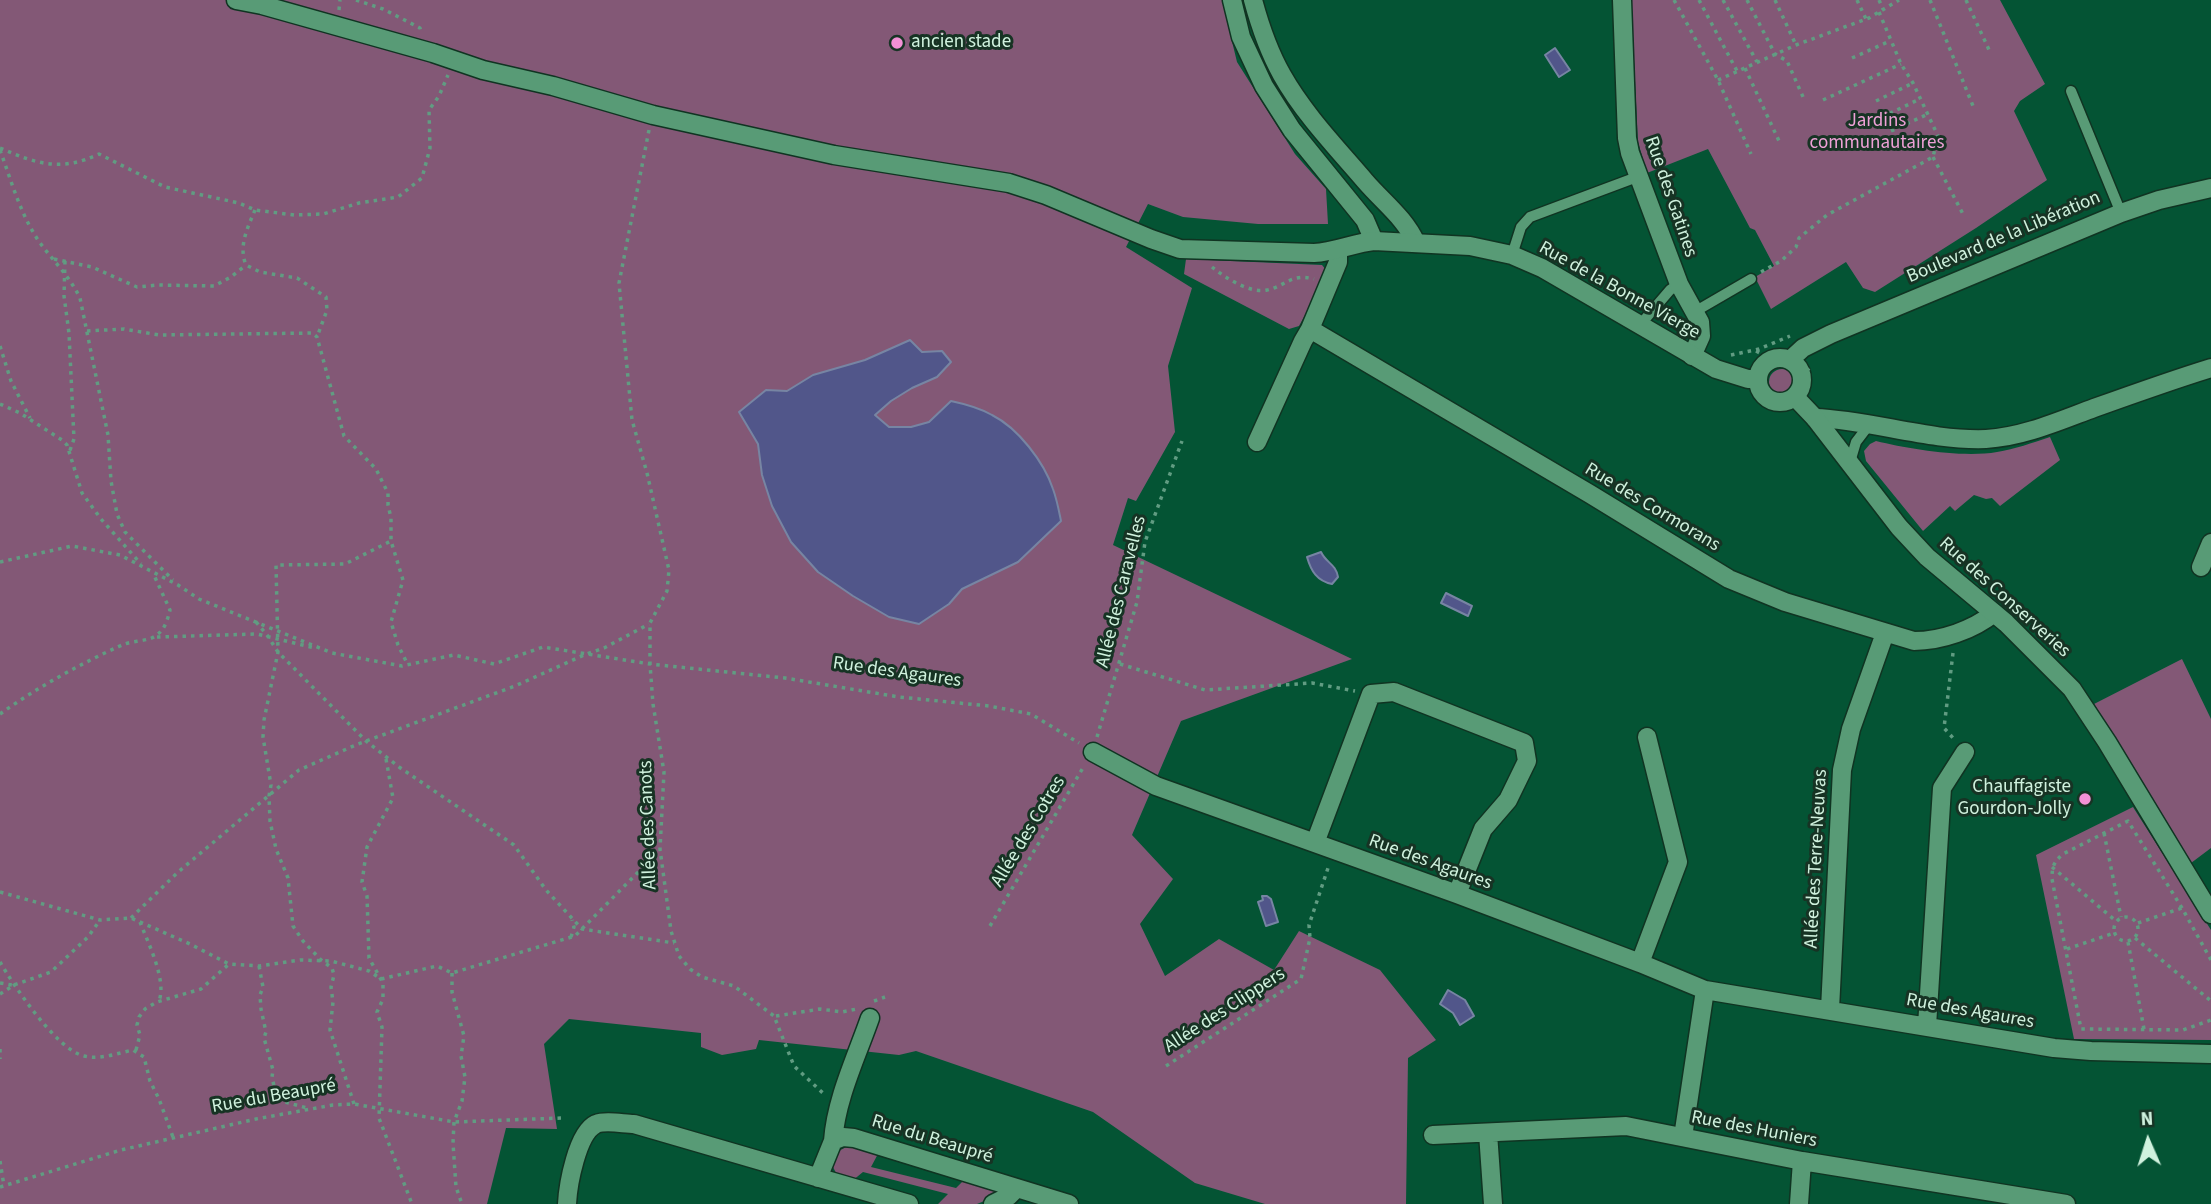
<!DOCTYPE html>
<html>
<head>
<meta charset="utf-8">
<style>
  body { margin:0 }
  #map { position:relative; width:2211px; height:1204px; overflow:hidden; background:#045434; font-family:"Source Sans 3",sans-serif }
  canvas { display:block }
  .north { position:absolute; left:2113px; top:1106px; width:70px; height:70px; -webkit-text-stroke:5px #173324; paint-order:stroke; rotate:357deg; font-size:19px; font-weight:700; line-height:28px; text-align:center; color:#d0f2de }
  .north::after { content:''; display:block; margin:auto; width:24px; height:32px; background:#d0f2de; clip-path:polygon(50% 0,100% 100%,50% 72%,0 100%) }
</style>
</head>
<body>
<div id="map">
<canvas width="2211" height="1204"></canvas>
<div class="north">N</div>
</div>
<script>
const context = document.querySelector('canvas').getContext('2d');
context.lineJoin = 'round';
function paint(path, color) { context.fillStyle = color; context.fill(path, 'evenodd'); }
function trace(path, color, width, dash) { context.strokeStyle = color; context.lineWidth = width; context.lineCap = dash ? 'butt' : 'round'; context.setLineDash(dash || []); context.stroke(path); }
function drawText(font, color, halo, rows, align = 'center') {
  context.font = font + ' "Source Sans 3",sans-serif'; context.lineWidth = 6; context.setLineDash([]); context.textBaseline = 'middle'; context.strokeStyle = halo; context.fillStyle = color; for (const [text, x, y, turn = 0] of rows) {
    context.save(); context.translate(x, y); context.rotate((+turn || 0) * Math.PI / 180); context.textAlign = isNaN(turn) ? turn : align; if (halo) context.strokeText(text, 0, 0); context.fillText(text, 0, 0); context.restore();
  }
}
const green = new Path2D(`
  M0,0H1222L1237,62L1295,154L1326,189L1328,224H1258L1183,217L1148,204L1126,247L1192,288L1168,366L1175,432L1136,501L1128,498L1113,545L1352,659L1181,721L1132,835L1173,879L1140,924L1165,976L1219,939L1274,970L1299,931L1380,970L1436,1040L1408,1058L1406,1204H1265L1195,1183L1093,1112L916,1051L899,1055L759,1040L756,1049L722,1055L701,1047V1033L569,1019L544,1044L557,1129L506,1128L487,1204H0Z
  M1631,0H2000L2045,84L2020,101L2014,111L2047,180L1976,228L1875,292L1863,288L1846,262L1771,309L1755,277L1774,266L1755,230L1750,228L1708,149L1647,173L1638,142Z
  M1186,259L1322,265L1327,271L1325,279L1299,326L1289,329L1184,274Z
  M1769 382a13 13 0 1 1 26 0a13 13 0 1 1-26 0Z
  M2050,437L2060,460L2000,506L1992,498L1986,499L1974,495L1955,511L1950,506L1923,531L1866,461L1864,451L1870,444L1876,441C1909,449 1963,458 1997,452C2015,449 2032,443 2050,437Z
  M2182,659L2211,719V848L2191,863L2094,704Z
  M2133,807L2211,930V1040L2074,1039L2036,855Z
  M848,1146L879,1152L871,1167L956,1188L968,1176L992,1185L995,1191L994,1197L977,1204H938L948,1194L863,1172L852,1181L837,1175L833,1167L837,1152Z`);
const water = new Path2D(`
  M1555,48L1570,70L1559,77L1545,55Z
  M910,340L922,352L942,351L951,362L937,377L912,388L891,401L875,415L889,427H911L929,422L951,401C965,404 980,408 992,415C1018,428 1044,462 1053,489C1057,500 1059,511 1061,521L1018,562L962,589L949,604L919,624L889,617L853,596L818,572L791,542L772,506L762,475L758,444L739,412L766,390L787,391L813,375L865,360Z
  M1321,552C1326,563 1336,564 1338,577L1332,584C1317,581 1311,571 1307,557Z
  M1446,593L1472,606L1468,616L1441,603Z
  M1262,896H1267L1271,899L1278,922L1266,926L1258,902L1263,900Z
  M1448,990L1465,1000L1474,1016L1460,1025L1453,1013L1440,1004Z`);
const path = new Path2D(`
  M356,0L383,9L420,28L421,33
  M1674,0L1718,80L1751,154
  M1699,0L1737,71
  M1723,0L1757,62
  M1747,0L1775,54L1787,61L1804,99
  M1775,0L1796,45
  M1857,0L1866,19
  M1879,0L1883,9
  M1930,0L1973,106
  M1966,0L1990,52
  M339,10L340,0
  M1852,58L1890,41
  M1745,68L1779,141
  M1718,80L1796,45L1869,18L1899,0
  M1823,100L1901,64
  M1876,101L1913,83
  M1882,117L1920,99
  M649,130L619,283L632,420L647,473L669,570L667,591L650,623V664L653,704L664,772L660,849L671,931L679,956L690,969L702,977L734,986L774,1016L794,1066L825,1095
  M1891,131L1928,114
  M0,148C37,164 61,172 99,154L165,187L239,203L255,210L294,215L323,214L359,203L398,197L422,178L430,148L429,110L439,96L448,75
  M0,150C11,180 20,213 38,240C52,260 69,275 80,298L108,435L111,481L117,514L125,532L173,580
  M1933,157L1964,216
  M255,210C248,227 238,246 246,265L260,272L297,278L326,297L327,310L317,337
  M54,259L92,267L137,287L158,285L214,286L231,277L246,265
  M65,261L64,296L69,333L74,439L69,453
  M1212,267C1224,277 1250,294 1267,290C1286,286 1291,273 1314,279
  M1761,272L1781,261L1796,247L1799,238L1827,215L1933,157L1938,136L1913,83L1901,64L1879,12
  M87,331L124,329L159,335L312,333L317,337L344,436L376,469L388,493V505L391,518V541L403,580L391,622L398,645L408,665
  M0,346L11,381L30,418
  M1756,351L1760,353L1763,364
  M1731,355L1759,349L1790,336
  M1802,378L1809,368
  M0,404L20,413L62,440L67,445L82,493L101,519L141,564
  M0,562L72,546L120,555L178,585L199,599L332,653L402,666L454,655L494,664L543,647L650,664L785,678L899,697L989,706L1031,714L1079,743
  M256,622L267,635L278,652L366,741L399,767L514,845L546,890L582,929L674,943
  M157,637L257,634L315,648
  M1953,653L1944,728L1954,739
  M1120,664L1205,690L1312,683L1355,691
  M0,714C38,687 80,664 122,645C133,640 150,642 158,634C165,629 168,618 170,610L153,573
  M1097,737L1137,602L1145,542L1182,441
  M386,759L393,798L367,847L362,882L367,896L369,958L383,983V999L377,1012L382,1027L379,1118L412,1204
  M2104,833L2121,917
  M2052,867L2116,921
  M0,892L100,920L131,918L190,944L229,964L259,966L300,960L331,961L369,971L381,979L437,966L452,973L575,936L660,850
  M2114 929a12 12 0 1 1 24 0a12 12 0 1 1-24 0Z
  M131,918L177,873L299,770L358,744L515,686L584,655L604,648L649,624
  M140,922C148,943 167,980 159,1001
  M2138,923L2182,908
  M990,926L1084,766
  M571,937L574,927L572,920
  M2135,938L2211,1001
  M2128,942L2144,1029
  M2067,949L2114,933
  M2211,960L2182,908L2128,821L2063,854C2054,862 2052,866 2052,879L2081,1029L2183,1030L2211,1020
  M0,962C14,986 57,1050 84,1056C100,1060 118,1053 133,1050L144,1057L150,1081L159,1099L173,1137
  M259,966L263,987L260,995L261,1009L266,1032L264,1038L273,1070L272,1077L276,1095L285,1102L307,1108
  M452,973V992L464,1036L461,1056L465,1077L462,1101L454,1122L453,1143L456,1187L462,1204
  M0,983L12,985
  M0,994L14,985L51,972L88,937L100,920
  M874,1001L885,997
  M776,1016L820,1009L842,1012L857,1009
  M0,1049V1059
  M136,1050L140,1035L137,1025L139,1017L145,1009L157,1002L201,989L229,964
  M1166,1066L1301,979L1310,938L1309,925L1329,865
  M354,1104L330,1030L333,1002L331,987L334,975L332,968L321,960L303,941L293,926L288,878L276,849L270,821L269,796L271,785L263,737L264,720L278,652L276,565L345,564L391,541
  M0,1161L4,1186
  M0,1187L121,1150L256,1119L333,1105L354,1104L454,1122L562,1118`);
const service = new Path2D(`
  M2071,91L2121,213
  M1512,255L1521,227L1530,217L1637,177
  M1696,311L1751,279
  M1640,325L1670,290L1679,284
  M1850,462L1856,442L1869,425`);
const minor = new Path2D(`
  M1232,0L1241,37L1264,86L1292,130L1365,220L1374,241
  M1253,0C1260,26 1269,52 1282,75C1304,114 1336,147 1365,181C1383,202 1405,218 1416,243
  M1622,0L1627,138L1630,153L1679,284L1700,322L1701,336L1692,356
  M1310,329L1590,494L1729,579L1785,602L1914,641C1941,641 1973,630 1994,613
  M1815,418C1872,420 1928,441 1986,439C2023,437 2059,421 2094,408C2133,394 2172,380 2211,368
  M1257,442L1303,341L1310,329L1338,262V250
  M2201,567L2211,543
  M1093,752L1156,786L1457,894L1640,963L1705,990L2054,1048L2091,1051L2211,1054
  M1315,843L1371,694L1394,692L1524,743L1527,761L1508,800L1483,829L1457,894
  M1640,963L1678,862L1647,737
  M1830,1009L1842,770L1851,729L1885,633
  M1927,1026L1942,788L1965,752
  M1488,1133L1493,1204
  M1433,1135L1626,1126L1802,1161L2066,1204
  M1683,1137L1705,990
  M833,1141C836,1099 856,1058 870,1018
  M818,1178L833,1141L843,1137L854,1138L1069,1204
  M567,1204C568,1185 577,1133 596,1124C606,1120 624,1124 634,1124L909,1204
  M993,1204L1009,1196L1017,1188
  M1799,1204L1802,1161`);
const tertiary = new Path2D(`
  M236,0L262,5L433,53L483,70L553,86L653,115L834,155L1009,183L1046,195L1151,239L1180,249L1314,253C1335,252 1354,243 1374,241L1470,246L1512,255L1542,268L1716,369L1748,379H1757
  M1758 380a22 22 0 1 1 44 0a22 22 0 1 1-44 0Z
  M1790,360L1803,348L1831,334L2121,213L2159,200L2211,188
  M1795,397L1815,418L1899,527L1927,557L2006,623L2072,689L2107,742L2211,914`);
const markers = [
  [897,43,7,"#f391d6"],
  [2085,799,7,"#f391d6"]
];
const poiNames = [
  ["ancien stade",911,43],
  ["Chauffagiste",2071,788,"right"],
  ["Gourdon-Jolly",2071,810,"right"]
];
const parkNames = [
  ["Jardins",1877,122],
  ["communautaires",1877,144]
];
const streetNames = [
  ["Rue des Gatines",1670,197,71],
  ["Boulevard de la Libération",2004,238,-23],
  ["Rue de la Bonne Vierge",1619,291,29],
  ["Rue des Cormorans",1652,508,31],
  ["Allée des Caravelles",1122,592,-76],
  ["Rue des Conserveries",2004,598,42],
  ["Rue des Agaures",897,673,8],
  ["Allée des Canots",649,825,-92],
  ["Allée des Cotres",1029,832,-59],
  ["Allée des Terre-Neuvas",1817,859,-87],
  ["Rue des Agaures",1430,863,20],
  ["Allée des Clippers",1225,1011,-33],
  ["Rue des Agaures",1970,1012,10],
  ["Rue du Beaupré",274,1097,-10],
  ["Rue des Huniers",1754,1130,11],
  ["Rue du Beaupré",932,1140,17]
];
paint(green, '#835876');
paint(water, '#51568a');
trace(water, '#7785a3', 2);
trace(service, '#103422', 13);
trace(minor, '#103422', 21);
trace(tertiary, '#103422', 21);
trace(path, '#619c82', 3.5, [3.5, 5]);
trace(service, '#589b76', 10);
trace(minor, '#589b76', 18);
trace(tertiary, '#589b76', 18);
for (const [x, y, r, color] of markers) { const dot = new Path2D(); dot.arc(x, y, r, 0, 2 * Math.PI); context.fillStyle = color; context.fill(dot); trace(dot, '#173324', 2.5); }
drawText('19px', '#d0f2de', '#173324', poiNames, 'left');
drawText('19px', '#efa1d7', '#173324', parkNames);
drawText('19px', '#d0f2de', '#173324', streetNames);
</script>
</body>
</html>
